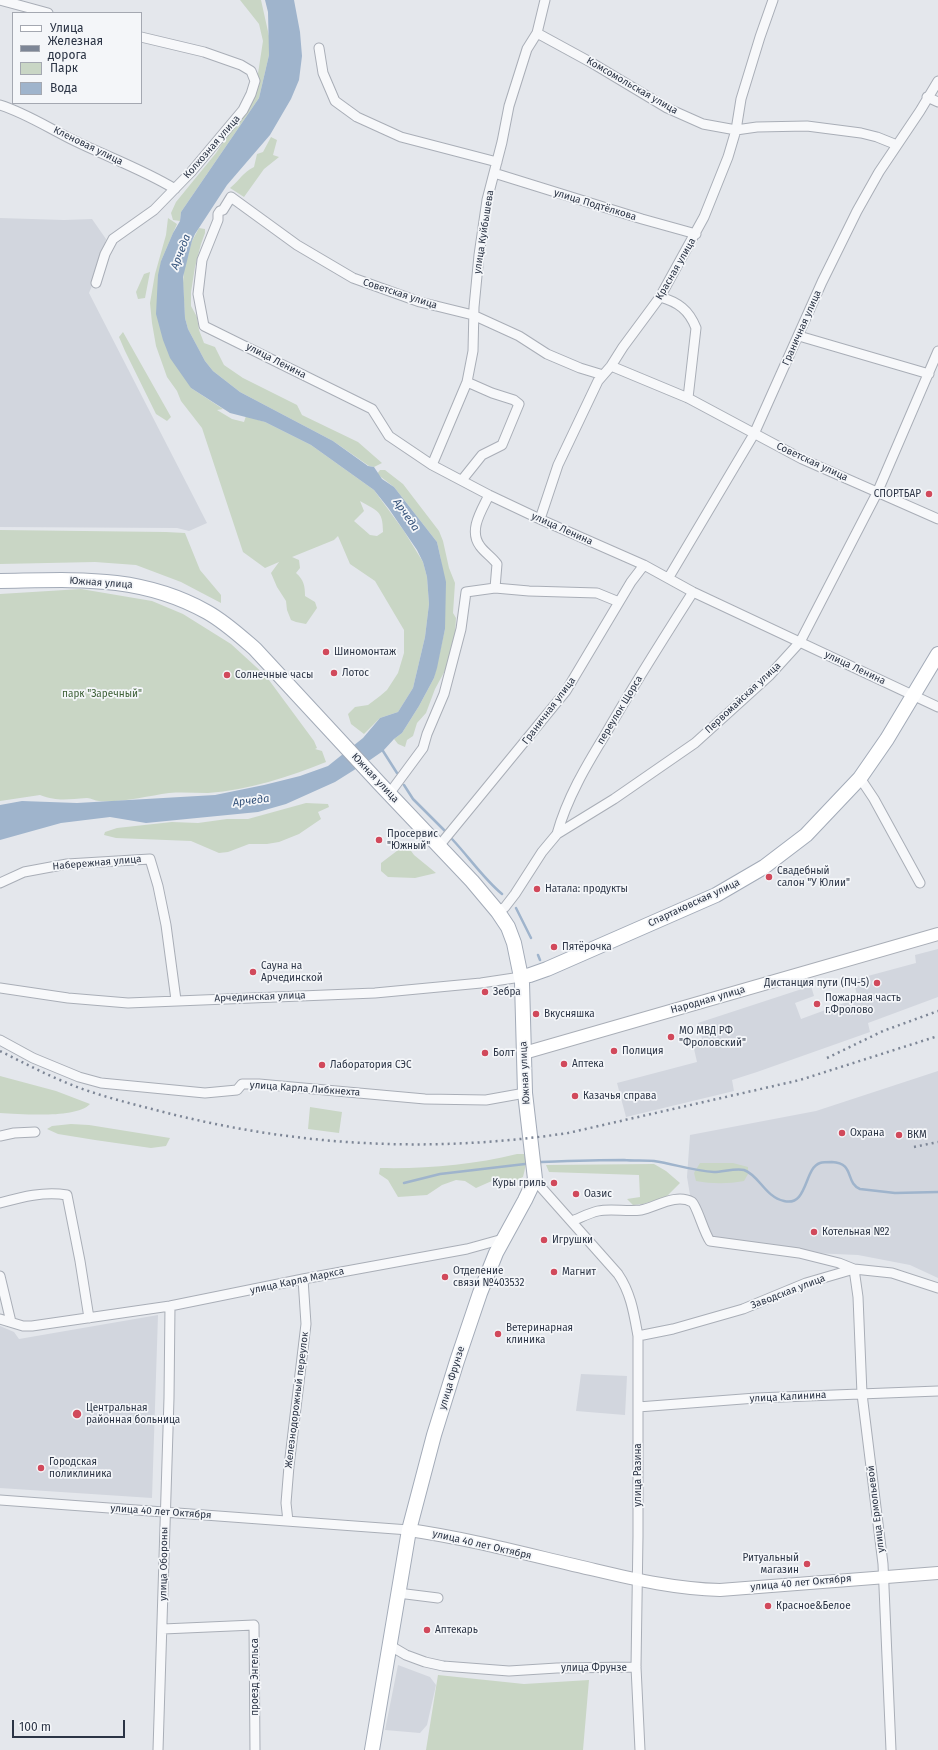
<!DOCTYPE html>
<html>
<head>
<meta charset="utf-8">
<style>
  body { margin:0 }
  #map { position:relative; width:938px; height:1750px; overflow:hidden; background:#e4e7ec; font-family:"Fira Sans",sans-serif }
  canvas { display:block }
  .legend { position:absolute; left:12px; top:12px; width:130px; height:92px; box-sizing:border-box; background:#f4f6f9; border:1px solid #a4a8b1; margin:0; padding:5px 7px; list-style:none; font-size:12px; color:#2b3445 }
  .legend li { display:flex; align-items:center; gap:8px; height:20px }
  .legend b { width:20px; border:1px solid #a4a8b1 }
  .scale { position:absolute; left:12px; top:1720px; width:113px; height:18px; box-sizing:border-box; border:2px solid #2b3445; border-top:0; padding-left:5px; font-size:12px; line-height:14px; white-space:nowrap; color:#2b3445; -webkit-text-stroke:3px #f4f6f9; paint-order:stroke }
</style>
</head>
<body>
<div id="map">
<canvas width="938" height="1750"></canvas>
<ul class="legend">
<li><b style="height:5px;background:#fff"></b>Улица</li>
<li><b style="height:5px;background:#7d8696"></b>Железная дорога</li>
<li><b style="height:11px;background:#c9d6c5"></b>Парк</li>
<li><b style="height:11px;background:#9fb4cc"></b>Вода</li>
</ul>
<div class="scale">100 m</div>
</div>
<script>
const context = document.querySelector('canvas').getContext('2d');
context.lineJoin = 'round';
function paint(path, color) { context.fillStyle = color; context.fill(path, 'evenodd'); }
function trace(path, color, width, dash) { context.strokeStyle = color; context.lineWidth = width; context.lineCap = dash ? 'butt' : 'round'; context.setLineDash(dash || []); context.stroke(path); }
function drawText(font, color, halo, rows, align = 'center') {
  context.font = font + ' "Fira Sans",sans-serif'; context.lineWidth = 3.5; context.setLineDash([]); context.textBaseline = 'middle'; context.strokeStyle = halo; context.fillStyle = color; for (const [text, x, y, turn = 0] of rows) {
    context.save(); context.translate(x, y); context.rotate((+turn || 0) * Math.PI / 180); context.textAlign = isNaN(turn) ? turn : align; if (halo) context.strokeText(text, 0, 0); context.fillText(text, 0, 0); context.restore();
  }
}
const built = new Path2D(`
  M0,218L64,220L92,219L106,239L100,266L89,293L207,523L189,531L177,528L0,527Z
  M938,949V997L868,1023L870,1032L757,1072L732,1080L734,1091L626,1117L617,1083L697,1062L694,1049V1041L702,1039L698,1023L811,986L814,996L795,1003L801,1019L858,998L853,980L916,963L915,955Z
  M938,1071V1278L910,1265L858,1255L811,1253L708,1237L697,1200L691,1201L687,1177L690,1135L816,1111Z
  M158,1315L152,1498L0,1488V1326L14,1332L19,1339Z
  M581,1374L627,1376L625,1415L576,1411Z
  M398,1665L430,1677L436,1685L427,1725L420,1733L385,1730Z`);
const green = new Path2D(`
  M240,0H261L269,36V55L259,98L181,212L180,221L173,220L171,213L176,202L216,153L255,93L263,41L259,24Z
  M271,137L277,140L273,155L279,157L264,169L244,197L230,188C240,180 242,173 254,167L257,154L263,152Z
  M168,218L177,224L161,261L191,388L223,409L217,410L232,419L244,422L246,416L265,422L311,445L374,490L404,531L423,562L427,577L429,604L425,637L413,688L398,712L380,718L364,734L351,724L348,714L355,707L368,705L380,696L387,690L398,673L404,653V630L375,581L350,564L338,536L334,540L292,557L299,560L300,568L296,573C304,580 305,586 305,596L315,602L317,608L306,624L296,622L291,620L287,610L286,601L277,587L271,573L279,562L265,568L243,552L202,428L181,401L177,391L167,377L156,346L152,323L150,303L155,274L166,235ZM360,501C377,511 383,510 383,532L377,536L370,535L354,521L364,511Z
  M199,228L205,229V233L201,244L195,267L191,292V306L197,317L199,330L204,343L215,347L224,365L243,378L297,405L302,415L358,442L382,463L374,467L369,466L333,441L240,392L213,371L205,361L188,329L185,318L183,283L184,270L192,241Z
  M150,272L145,298L138,299L136,292L144,274Z
  M123,332L171,417L167,421L156,414L125,351L119,337Z
  M380,470H385L403,484L439,531L443,541L449,568L455,583L453,613L456,618L455,634L448,665L435,689L426,713L417,723L413,736L407,740L405,747L398,744L394,739L402,733L419,706L434,678L445,629L441,560L437,542L394,487L377,474Z
  M0,530L166,532L185,533L200,570L221,595V603L181,582L136,565L95,562L0,564Z
  M81,589L152,601L183,614L231,644L266,676L314,741L317,748L315,749L322,751L326,762C289,777 249,790 208,793C195,793 182,792 169,793C148,796 119,803 99,801C95,801 91,798 87,798C68,799 59,802 40,795L0,801V594Z
  M306,803L328,804L329,807L318,812L321,819L299,834L279,842L267,844H249L228,852L219,853L191,841L116,838L104,835L105,832L117,828L172,822L198,823L227,819H248Z
  M406,844L414,855L436,873L415,878L388,877L381,871V863Z
  M0,1076L56,1091L90,1104C76,1119 22,1114 0,1113Z
  M310,1107L342,1112L339,1133L308,1129Z
  M71,1124L89,1125L170,1138L166,1146L151,1148L95,1140L58,1134L47,1129L52,1126Z
  M517,1154H524C527,1161 525,1170 523,1177L512,1182L494,1180L476,1188L465,1181L456,1180L442,1185L427,1195L398,1197L388,1180L379,1174L380,1168C426,1169 472,1165 517,1154Z
  M700,1163H733L748,1167V1174L744,1181C727,1184 713,1184 696,1181L694,1173Z
  M654,1164L666,1171L680,1183L666,1197L643,1204L633,1205L627,1199L640,1197L639,1175L549,1172L546,1165Z
  M438,1675L524,1684L589,1680L583,1750H426Z`);
const water = new Path2D(`
  M265,0H294L300,32L302,56L299,80L291,99L270,135L227,185L195,234L192,241L183,277L185,318L188,329L205,361L213,371L240,392L333,441L368,466L374,467L382,479L394,487L437,542L446,582L445,629L437,668L434,678L419,706L402,733L394,739L383,751L370,760L335,782L286,804L258,812L146,823L110,817L61,823L0,840V805L22,801L77,803L215,795L264,785L300,776L328,766L363,738L380,718L398,712L413,688L425,637L429,604L427,577L423,562L417,550L389,509L374,490L311,445L265,422L230,413L191,388L170,358L163,340L156,314L158,275L161,261L173,233L180,221L181,212L259,98L269,55L268,12Z`);
const stream = new Path2D(`
  M383,751L397,773
  M404,785L413,799L445,831
  M452,839C469,857 483,878 502,894
  M516,908L531,938
  M538,955L540,960
  M539,1162C568,1161 596,1160 624,1160C634,1161 644,1160 654,1161C674,1164 694,1171 714,1172C723,1172 735,1168 744,1170C759,1175 765,1197 784,1201C808,1207 804,1168 820,1163C823,1162 828,1162 832,1162C855,1163 845,1183 860,1189L895,1193L938,1192
  M404,1183L440,1174L525,1164`);
const street = new Path2D(`
  M0,0L48,13
  M537,33L592,63L667,108L703,124L736,130L757,127L807,126L861,133L877,137L897,145
  M319,48L323,73L335,101L357,117L401,137L497,162
  M927,97L938,102
  M0,105C26,113 50,129 75,141C108,157 144,170 175,189
  M494,173L642,219L696,234
  M96,283L105,254L113,239L154,210L191,172L243,110L251,94L255,81L251,71L241,65L204,52L141,37
  M660,297C678,302 689,310 696,328L688,398
  M799,336L929,374
  M611,366L688,398L802,459L938,519
  M603,375L580,368L547,354L519,336L473,315L420,302L353,278L297,245L231,197L223,210L220,211L218,214V220L202,260L198,294L204,326L372,409L389,436L432,465L489,495L544,521L644,565L693,592L938,707
  M432,465L467,382L473,351L474,307L479,255L487,200L502,142L509,106L527,49L537,33L545,0
  M462,480L482,455L502,445L519,404L514,400L492,393L467,382
  M489,495C482,510 468,530 480,546C485,553 492,557 497,564L495,588
  M540,519L558,465L598,381L611,366L623,347L660,297L704,217L728,157L736,130L741,99L760,37L773,0
  M669,577L754,434L822,282L857,211L879,172L920,111L938,81
  M860,778L874,799L920,883
  M389,794L423,748L427,734L444,694L461,629L466,592L495,588L529,591L597,593L619,602
  M557,834C567,798 586,766 605,735C633,686 663,639 693,592
  M439,846L566,691L631,582L644,565
  M0,883L24,872L67,864L150,859L158,886L166,925L176,1000
  M498,912L505,907L515,894L542,852L557,834L614,799L695,743L769,676L800,642L877,493L938,351
  M0,988L68,998L128,1003L375,993L481,983L521,977
  M0,1040L33,1058L79,1077L101,1083L205,1093L237,1090L242,1084H259L425,1099L486,1100L525,1093
  M0,1136L14,1133L35,1132
  M535,1175L539,1185L618,1274C631,1293 634,1314 638,1336V1536L636,1667L640,1750
  M0,1203C22,1197 44,1191 67,1195L80,1261L89,1318
  M572,1221C580,1218 589,1213 598,1211C611,1208 627,1212 641,1210C656,1207 676,1193 692,1202C697,1206 704,1233 710,1241L799,1253L839,1263L854,1269L858,1297L862,1394L883,1564L891,1750
  M0,1276L11,1322
  M0,1319L23,1326H32L170,1306L303,1279L467,1249L503,1239
  M638,1336L673,1329L743,1309L806,1283L854,1269L892,1273L938,1288
  M638,1407L756,1398L938,1391
  M0,1500L409,1530
  M288,1521L286,1503L289,1466L306,1324L303,1279
  M398,1593L438,1598
  M163,1629L254,1625L255,1750
  M389,1645L406,1655L425,1662L443,1666L509,1671L557,1668L636,1667
  M158,1750L169,1398L170,1306`);
const secondary = new Path2D(`
  M524,1053L938,934
  M409,1530C472,1539 533,1556 595,1570C637,1580 678,1589 720,1590L938,1573`);
const primary = new Path2D(`
  M0,581C74,580 139,574 207,612C225,622 240,636 255,649L380,784L472,881L498,912L508,927L514,943L522,982L525,1093L535,1179L525,1200L496,1253L480,1293L457,1361L434,1435L409,1530L372,1750
  M521,977L530,975L547,969L716,895L764,867L806,835L860,778L887,739L938,654`);
const rail = new Path2D(`
  M0,1051C20,1061 39,1071 60,1080C89,1093 121,1101 152,1109C290,1146 427,1154 568,1133L800,1080L938,1036
  M827,1058L883,1031L938,1011
  M914,1147L938,1142`);
const markers = [
  [929,494,4,"#d1495b"],
  [326,652,4,"#d1495b"],
  [334,673,4,"#d1495b"],
  [227,675,4,"#d1495b"],
  [379,840,4,"#d1495b"],
  [769,877,4,"#d1495b"],
  [537,889,4,"#d1495b"],
  [554,947,4,"#d1495b"],
  [253,972,4,"#d1495b"],
  [877,983,4,"#d1495b"],
  [485,992,4,"#d1495b"],
  [817,1004,4,"#d1495b"],
  [536,1014,4,"#d1495b"],
  [671,1037,4,"#d1495b"],
  [614,1051,4,"#d1495b"],
  [485,1053,4,"#d1495b"],
  [564,1064,4,"#d1495b"],
  [322,1065,4,"#d1495b"],
  [575,1096,4,"#d1495b"],
  [842,1133,4,"#d1495b"],
  [899,1135,4,"#d1495b"],
  [554,1183,4,"#d1495b"],
  [576,1194,4,"#d1495b"],
  [814,1232,4,"#d1495b"],
  [544,1240,4,"#d1495b"],
  [554,1272,4,"#d1495b"],
  [445,1277,4,"#d1495b"],
  [498,1334,4,"#d1495b"],
  [77,1414,5,"#d1495b"],
  [41,1468,4,"#d1495b"],
  [807,1564,4,"#d1495b"],
  [768,1606,4,"#d1495b"],
  [427,1630,4,"#d1495b"]
];
const streetNames = [
  ["Комсомольская улица",632,86,30],
  ["Кленовая улица",88,146,26],
  ["Колхозная улица",212,147,-49],
  ["улица Подтёлкова",595,205,17],
  ["улица Куйбышева",484,232,-81],
  ["Красная улица",676,269,-60],
  ["Советская улица",400,294,18],
  ["Граничная улица",802,328,-66],
  ["улица Ленина",276,361,27],
  ["Советская улица",812,462,25],
  ["улица Ленина",562,529,24],
  ["Южная улица",101,583,4],
  ["улица Ленина",855,668,25],
  ["Первомайская улица",743,698,-43],
  ["переулок Щорса",620,710,-59],
  ["Граничная улица",549,711,-53],
  ["Южная улица",375,778,47],
  ["Набережная улица",97,863,-5],
  ["Спартаковская улица",694,903,-25],
  ["Арчединская улица",260,997,-2],
  ["Народная улица",708,1000,-16],
  ["Южная улица",525,1073,-93],
  ["улица Карла Либкнехта",305,1089,4],
  ["улица Карла Маркса",297,1281,-12],
  ["Заводская улица",788,1292,-21],
  ["улица Фрунзе",452,1378,-73],
  ["улица Калинина",788,1397,-3],
  ["Железнодорожный переулок",297,1400,-83],
  ["улица Разина",638,1475,-90],
  ["улица Ермольевой",876,1509,-97],
  ["улица 40 лет Октября",161,1512,4],
  ["улица 40 лет Октября",482,1545,13],
  ["улица Обороны",164,1564,-89],
  ["улица 40 лет Октября",801,1583,-5],
  ["улица Фрунзе",594,1668],
  ["проезд Энгельса",255,1677,-90]
];
const poiNames = [
  ["СПОРТБАР",921,494,"right"],
  ["Шиномонтаж",334,652],
  ["Лотос",342,673],
  ["Солнечные часы",235,675],
  ["Просервис",387,834],
  ["\"Южный\"",387,846],
  ["Свадебный",777,871],
  ["салон \"У Юлии\"",777,883],
  ["Натала: продукты",545,889],
  ["Пятёрочка",562,947],
  ["Сауна на",261,966],
  ["Арчединской",261,978],
  ["Дистанция пути (ПЧ-5)",869,983,"right"],
  ["Зебра",493,992],
  ["Пожарная часть",825,998],
  ["г.Фролово",825,1010],
  ["Вкусняшка",544,1014],
  ["МО МВД РФ",679,1031],
  ["\"Фроловский\"",679,1043],
  ["Полиция",622,1051],
  ["Болт",493,1053],
  ["Аптека",572,1064],
  ["Лаборатория СЭС",330,1065],
  ["Казачья справа",583,1096],
  ["Охрана",850,1133],
  ["ВКМ",907,1135],
  ["Куры гриль",546,1183,"right"],
  ["Оазис",584,1194],
  ["Котельная №2",822,1232],
  ["Игрушки",552,1240],
  ["Отделение",453,1271],
  ["связи №403532",453,1283],
  ["Магнит",562,1272],
  ["Ветеринарная",506,1328],
  ["клиника",506,1340],
  ["Центральная",86,1408],
  ["районная больница",86,1420],
  ["Городская",49,1462],
  ["поликлиника",49,1474],
  ["Ритуальный",799,1558,"right"],
  ["магазин",799,1570,"right"],
  ["Красное&Белое",776,1606],
  ["Аптекарь",435,1630]
];
const parkNames = [
  ["парк \"Заречный\"",102,694]
];
const waterNames = [
  ["Арчеда",181,252,-69],
  ["Арчеда",406,515,55],
  ["Арчеда",251,801,-7]
];
paint(built, '#d2d6de');
paint(green, '#c9d6c5');
paint(water, '#9fb4cc');
trace(stream, '#9fb4cc', 2.5);
trace(street, '#a9aeb7', 11);
trace(secondary, '#a9aeb7', 14);
trace(primary, '#a3abb8', 16);
trace(street, '#f7f8fa', 9);
trace(secondary, '#fff', 12);
trace(primary, '#fff', 14);
trace(rail, '#7d8696', 2.5, [2, 4]);
for (const [x, y, r, color] of markers) { const dot = new Path2D(); dot.arc(x, y, r, 0, 2 * Math.PI); context.fillStyle = color; context.fill(dot); trace(dot, '#f4f6f9', 1.5); }
drawText('10px', '#2b3445', '#f4f6f9', streetNames);
drawText('10px', '#2b3445', '#f4f6f9', poiNames, 'left');
drawText('10px', '#3f6138', '#f4f6f9', parkNames);
drawText('italic 11px', '#34527a', '#f4f6f9', waterNames);
</script>
</body>
</html>
